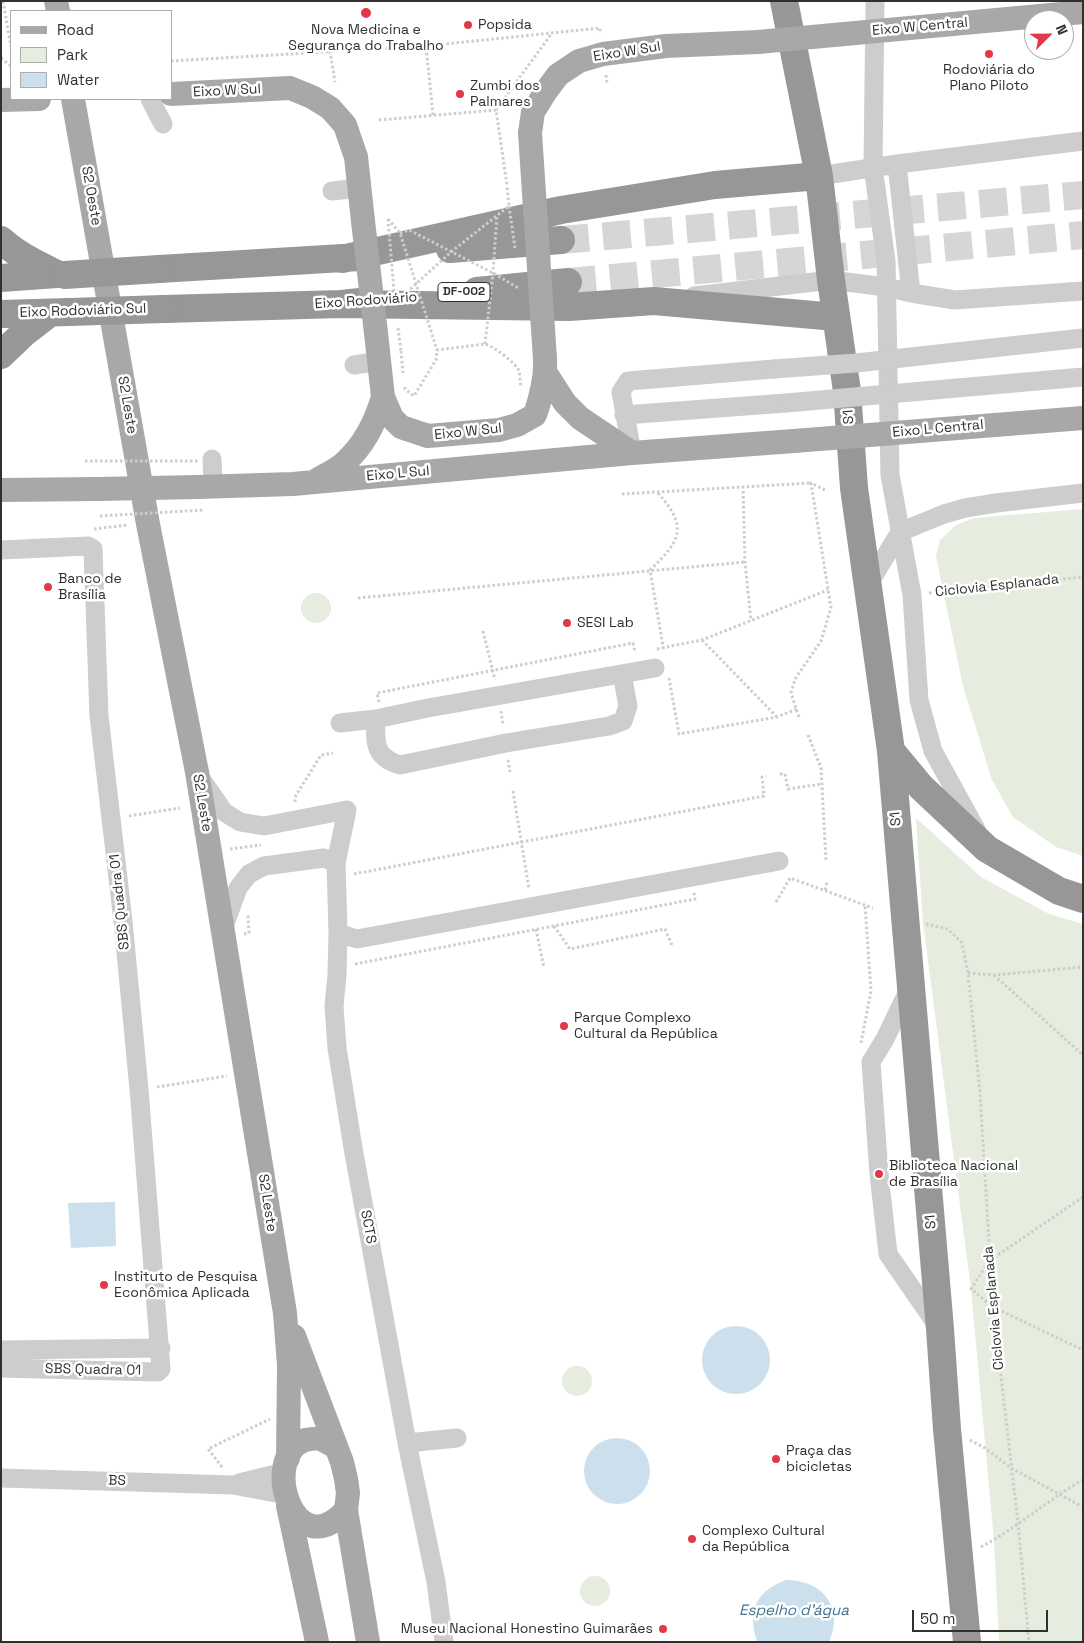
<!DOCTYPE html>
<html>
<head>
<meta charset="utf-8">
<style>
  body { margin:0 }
  #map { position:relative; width:1084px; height:1643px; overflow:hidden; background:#fff; font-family:"Space Grotesk",sans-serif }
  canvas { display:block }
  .frame { position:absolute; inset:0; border:2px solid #303030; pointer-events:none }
  .legend { position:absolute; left:10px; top:10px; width:162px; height:90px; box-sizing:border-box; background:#fff; border:1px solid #acacac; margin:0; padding:6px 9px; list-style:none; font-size:15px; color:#303030 }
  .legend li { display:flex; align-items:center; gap:10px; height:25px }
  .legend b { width:25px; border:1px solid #acacac }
  .north { position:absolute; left:1024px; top:10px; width:50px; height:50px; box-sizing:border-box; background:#fff; border:1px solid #acacac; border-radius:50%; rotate:67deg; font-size:14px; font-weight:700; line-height:20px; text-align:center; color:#303030 }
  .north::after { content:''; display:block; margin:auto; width:18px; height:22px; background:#e1384a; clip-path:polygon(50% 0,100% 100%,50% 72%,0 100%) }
  .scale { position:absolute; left:912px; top:1610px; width:136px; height:22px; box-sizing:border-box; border:2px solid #303030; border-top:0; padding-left:6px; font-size:15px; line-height:18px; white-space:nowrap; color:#303030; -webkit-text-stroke:4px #fff; paint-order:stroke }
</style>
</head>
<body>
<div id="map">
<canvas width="1084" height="1643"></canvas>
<div class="frame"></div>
<ul class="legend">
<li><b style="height:6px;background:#a8a8a8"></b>Road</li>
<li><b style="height:14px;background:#e6ecde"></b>Park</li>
<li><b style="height:14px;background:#cbe0ec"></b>Water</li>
</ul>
<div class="north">N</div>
<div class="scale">50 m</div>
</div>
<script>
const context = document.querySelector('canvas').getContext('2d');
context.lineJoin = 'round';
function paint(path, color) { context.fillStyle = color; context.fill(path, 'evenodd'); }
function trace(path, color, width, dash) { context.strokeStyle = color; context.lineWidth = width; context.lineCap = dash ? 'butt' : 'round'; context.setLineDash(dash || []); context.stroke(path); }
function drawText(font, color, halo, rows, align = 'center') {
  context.font = font + ' "Space Grotesk",sans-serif'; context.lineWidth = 5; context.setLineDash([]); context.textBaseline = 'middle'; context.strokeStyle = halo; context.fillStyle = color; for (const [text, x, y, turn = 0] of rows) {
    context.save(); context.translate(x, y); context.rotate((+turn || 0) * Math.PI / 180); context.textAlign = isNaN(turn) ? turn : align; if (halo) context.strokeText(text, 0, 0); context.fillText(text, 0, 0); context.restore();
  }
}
const green = new Path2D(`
  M1083,509V856L1056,847L1013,817L992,780L963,686L936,556L940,540L956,525L974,518Z
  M301 608a15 15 0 1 1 30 0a15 15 0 1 1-30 0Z
  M916,818L981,877L1049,914L1083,924V1642H999L994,1540L971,1289L923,923Z
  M562 1381a15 15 0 1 1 30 0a15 15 0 1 1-30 0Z
  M580 1591a15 15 0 1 1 30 0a15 15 0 1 1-30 0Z`);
const water = new Path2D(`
  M115,1202L116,1246L71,1248L68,1203Z
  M702 1360a34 34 0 1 1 68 0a34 34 0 1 1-68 0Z
  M584 1471a33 33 0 1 1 66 0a33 33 0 1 1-66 0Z
  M786,1580C822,1580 845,1607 829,1642L757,1641C747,1611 756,1591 786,1580Z`);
const highwayTunnel = new Path2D(`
  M561,240L1083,195
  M568,282L1083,235`);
const path = new Path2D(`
  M3,1L11,47
  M330,51L335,82
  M1,58L11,66
  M171,61L426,46
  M606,75L607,83
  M496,110L552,33
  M433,115L426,46L600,28V34
  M379,120L496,110L507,185
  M401,351L403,373
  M405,387V389L414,396L436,360L437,350L485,344C493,346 516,363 519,371C520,376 520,382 521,387
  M743,486L745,562L751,621
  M658,493C689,528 680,541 650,570L664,652
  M622,494L811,483
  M94,529L128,525
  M929,593L1083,577
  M358,598L745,562
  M483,631L495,680
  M702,640L777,717
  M657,649L702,640L828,590
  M669,678L679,734L777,717L797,709
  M379,702L377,693L633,643L635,652H636
  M501,711L503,725
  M799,717L791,693L795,679L821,641L831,608L811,483L825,490
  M808,735L821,768L826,861
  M508,760L510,772
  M780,774H785L788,789L822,784
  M513,791L529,889
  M295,802V797L321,755L333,753
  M129,816L180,808
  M230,849L261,845
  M354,874L764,796L762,777L766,776
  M825,890L827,882
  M776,902L790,878L873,908
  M926,924L948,929L962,943L968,973L980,1093L993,1307L1018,1523L1029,1642
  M554,926L570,949L665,929L672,945
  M536,929L544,968
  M244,934L249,933L248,915
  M355,964L695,899L694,893
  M968,973L994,975L1083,967
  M994,975L1083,1055
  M861,1043L871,991L865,905
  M157,1087L227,1076
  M1083,1197L989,1261L971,1289L993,1307L1083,1350
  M970,1440L985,1448L1011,1468L1083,1507
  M222,1467L208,1449L270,1419
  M981,1547C1017,1528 1047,1500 1083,1480`);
const minor = new Path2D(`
  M875,1L873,167L886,261L890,475L912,595L919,700L933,751L977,831
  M150,99L163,124
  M897,164L911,293
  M819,176L897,164L1083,141
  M332,191L360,188
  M694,296L831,280L886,287L911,293L955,300L1083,291
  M354,365L379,361
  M624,415L786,403
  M632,453L621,392L628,381L774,369
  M212,459L213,486
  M1,550L88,546L93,549L99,716L123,921L139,1089L161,1369L158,1372L1,1368
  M868,585L900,532L944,514L965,508L996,503L1083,493
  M622,674L628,706L623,721L609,726L506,743L400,765C374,757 375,743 376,719L428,708L655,668
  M340,723L376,719
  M199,776L224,812L240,822L264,826L347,810L336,863L338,933L337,975L334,1006L337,1048L353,1148L407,1443L436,1582L444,1642
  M223,929L238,888L249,874L264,866L324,858L336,863
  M338,933L357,939L779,861
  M910,987L885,1039L871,1062L879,1174L888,1254L939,1328
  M1,1350L161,1348
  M407,1443L457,1438
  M1,1478L233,1485L286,1495
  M239,1483L284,1472`);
const major = new Path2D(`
  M56,1L58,11
  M171,94L290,88L312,97L330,108L345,125L356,157L363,221
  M73,99L148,524L197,772L285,1313L289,1365L288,1458
  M1,100L39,99
  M530,133L533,112L546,91L558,75L579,61L603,54L666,46L758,42
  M376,333L383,397L392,418L401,427L428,436L499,430L517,425L535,415C541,397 546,379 545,359
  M545,372L565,403L580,418L632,453
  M317,480C325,475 336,470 343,464C364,446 375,423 383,397
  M198,487L293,484L632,453L794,441
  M1,490L98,489
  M294,1336L342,1462L346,1479L348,1493L346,1510L368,1642
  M334,1446C330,1444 325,1441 321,1439C316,1438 310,1439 305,1440C259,1456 294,1568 346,1510
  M288,1506L317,1642`);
const highway = new Path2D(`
  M784,1L819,176L831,280L847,391L854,488L891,751L940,1329L947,1429L967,1642
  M1,240C17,255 37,264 57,274
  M450,249L561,240
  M342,259L561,210L715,185L819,176
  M159,269L360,257
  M1,278L57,274
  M477,291L568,282
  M341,304L569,307L654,301L836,317
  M164,309L341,304L360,302
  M1,314L69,312
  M1,355L24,333L50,313
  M891,751L921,787L987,849L1059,891L1083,899`);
const pathBridge = new Path2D(`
  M509,206L515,248
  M388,219L395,303L451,252L509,206L507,185
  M388,219L400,233L437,350
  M400,233L409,230L493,273L520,289
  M398,328L401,351
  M485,344L493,273L497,215
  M85,461H198
  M100,516L204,510`);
const minorBridge = new Path2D(`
  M774,369L856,363L1083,338
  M786,403L1083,377`);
const majorBridge = new Path2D(`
  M758,42L1083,12
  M530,133L545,359
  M363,221L376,333
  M794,441L1083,418
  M98,489L198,487`);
const highwayBridge = new Path2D(`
  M65,275L159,269
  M69,312L164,309`);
const markers = [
  [366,13,6,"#e1384a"],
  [468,25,5,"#e1384a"],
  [989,54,5,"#e1384a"],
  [460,94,5,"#e1384a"],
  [48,587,5,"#e1384a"],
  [567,623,5,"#e1384a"],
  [564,1026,5,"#e1384a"],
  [879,1174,5,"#e1384a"],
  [104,1285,5,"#e1384a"],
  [776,1459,5,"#e1384a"],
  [692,1539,5,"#e1384a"],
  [663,1629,5,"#e1384a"]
];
const shields = [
  [464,292,52]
];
const shieldNames = [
  ["DF-002",464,292]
];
const poiNames = [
  ["Popsida",478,25],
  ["Nova Medicina e",366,30,"center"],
  ["Segurança do Trabalho",366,46,"center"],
  ["Rodoviária do",989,70,"center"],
  ["Plano Piloto",989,86,"center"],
  ["Zumbi dos",470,86],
  ["Palmares",470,102],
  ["Banco de",58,579],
  ["Brasília",58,595],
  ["SESI Lab",577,623],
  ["Parque Complexo",574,1018],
  ["Cultural da República",574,1034],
  ["Biblioteca Nacional",889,1166],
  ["de Brasília",889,1182],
  ["Instituto de Pesquisa",114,1277],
  ["Econômica Aplicada",114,1293],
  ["Praça das",786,1451],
  ["bicicletas",786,1467],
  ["Complexo Cultural",702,1531],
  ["da República",702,1547],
  ["Museu Nacional Honestino Guimarães",653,1629,"right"]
];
const streetNames = [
  ["Eixo W Central",920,27,-5],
  ["Eixo W Sul",627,52,-9],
  ["Eixo W Sul",227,91,-3],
  ["S2 Oeste",91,196,80],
  ["Eixo Rodoviário",366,301,-4],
  ["Eixo Rodoviário Sul",83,311,-2],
  ["S2 Leste",127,405,80],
  ["S1",849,417,-94],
  ["Eixo L Central",938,429,-5],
  ["Eixo W Sul",468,432,-6],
  ["Eixo L Sul",398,474,-5],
  ["Ciclovia Esplanada",997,586,-6],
  ["S2 Leste",202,803,80],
  ["S1",896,819,-95],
  ["SBS Quadra 01",120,902,-96],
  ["S2 Leste",267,1203,81],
  ["S1",931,1222,-95],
  ["SCTS",368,1227,79],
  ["Ciclovia Esplanada",994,1308,-95],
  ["SBS Quadra 01",93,1370,1],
  ["BS",117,1481,2]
];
const waterNames = [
  ["Espelho d'água",794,1611]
];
paint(green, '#e6ecde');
paint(water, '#cbe0ec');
trace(highwayTunnel, '#d6d6d6', 28, [28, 14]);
trace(path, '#cdcdcd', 3, [2.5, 2.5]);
trace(minor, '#cdcdcd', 19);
trace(major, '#a8a8a8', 24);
trace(highway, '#979797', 28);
trace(pathBridge, '#cdcdcd', 3, [2.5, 2.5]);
trace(minorBridge, '#cdcdcd', 19);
trace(majorBridge, '#a8a8a8', 24);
trace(highwayBridge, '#979797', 28);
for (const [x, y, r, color] of markers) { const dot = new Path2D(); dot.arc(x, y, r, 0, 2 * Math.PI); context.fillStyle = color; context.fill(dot); trace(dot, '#fff', 2); }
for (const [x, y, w] of shields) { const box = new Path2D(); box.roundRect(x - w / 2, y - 9.5, w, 19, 4); context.fillStyle = '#fff'; context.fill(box); trace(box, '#303030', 1); }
drawText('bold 12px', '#303030', null, shieldNames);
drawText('14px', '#303030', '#fff', poiNames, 'left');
drawText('14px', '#303030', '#fff', streetNames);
drawText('italic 15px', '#3f7491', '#fff', waterNames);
</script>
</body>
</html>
